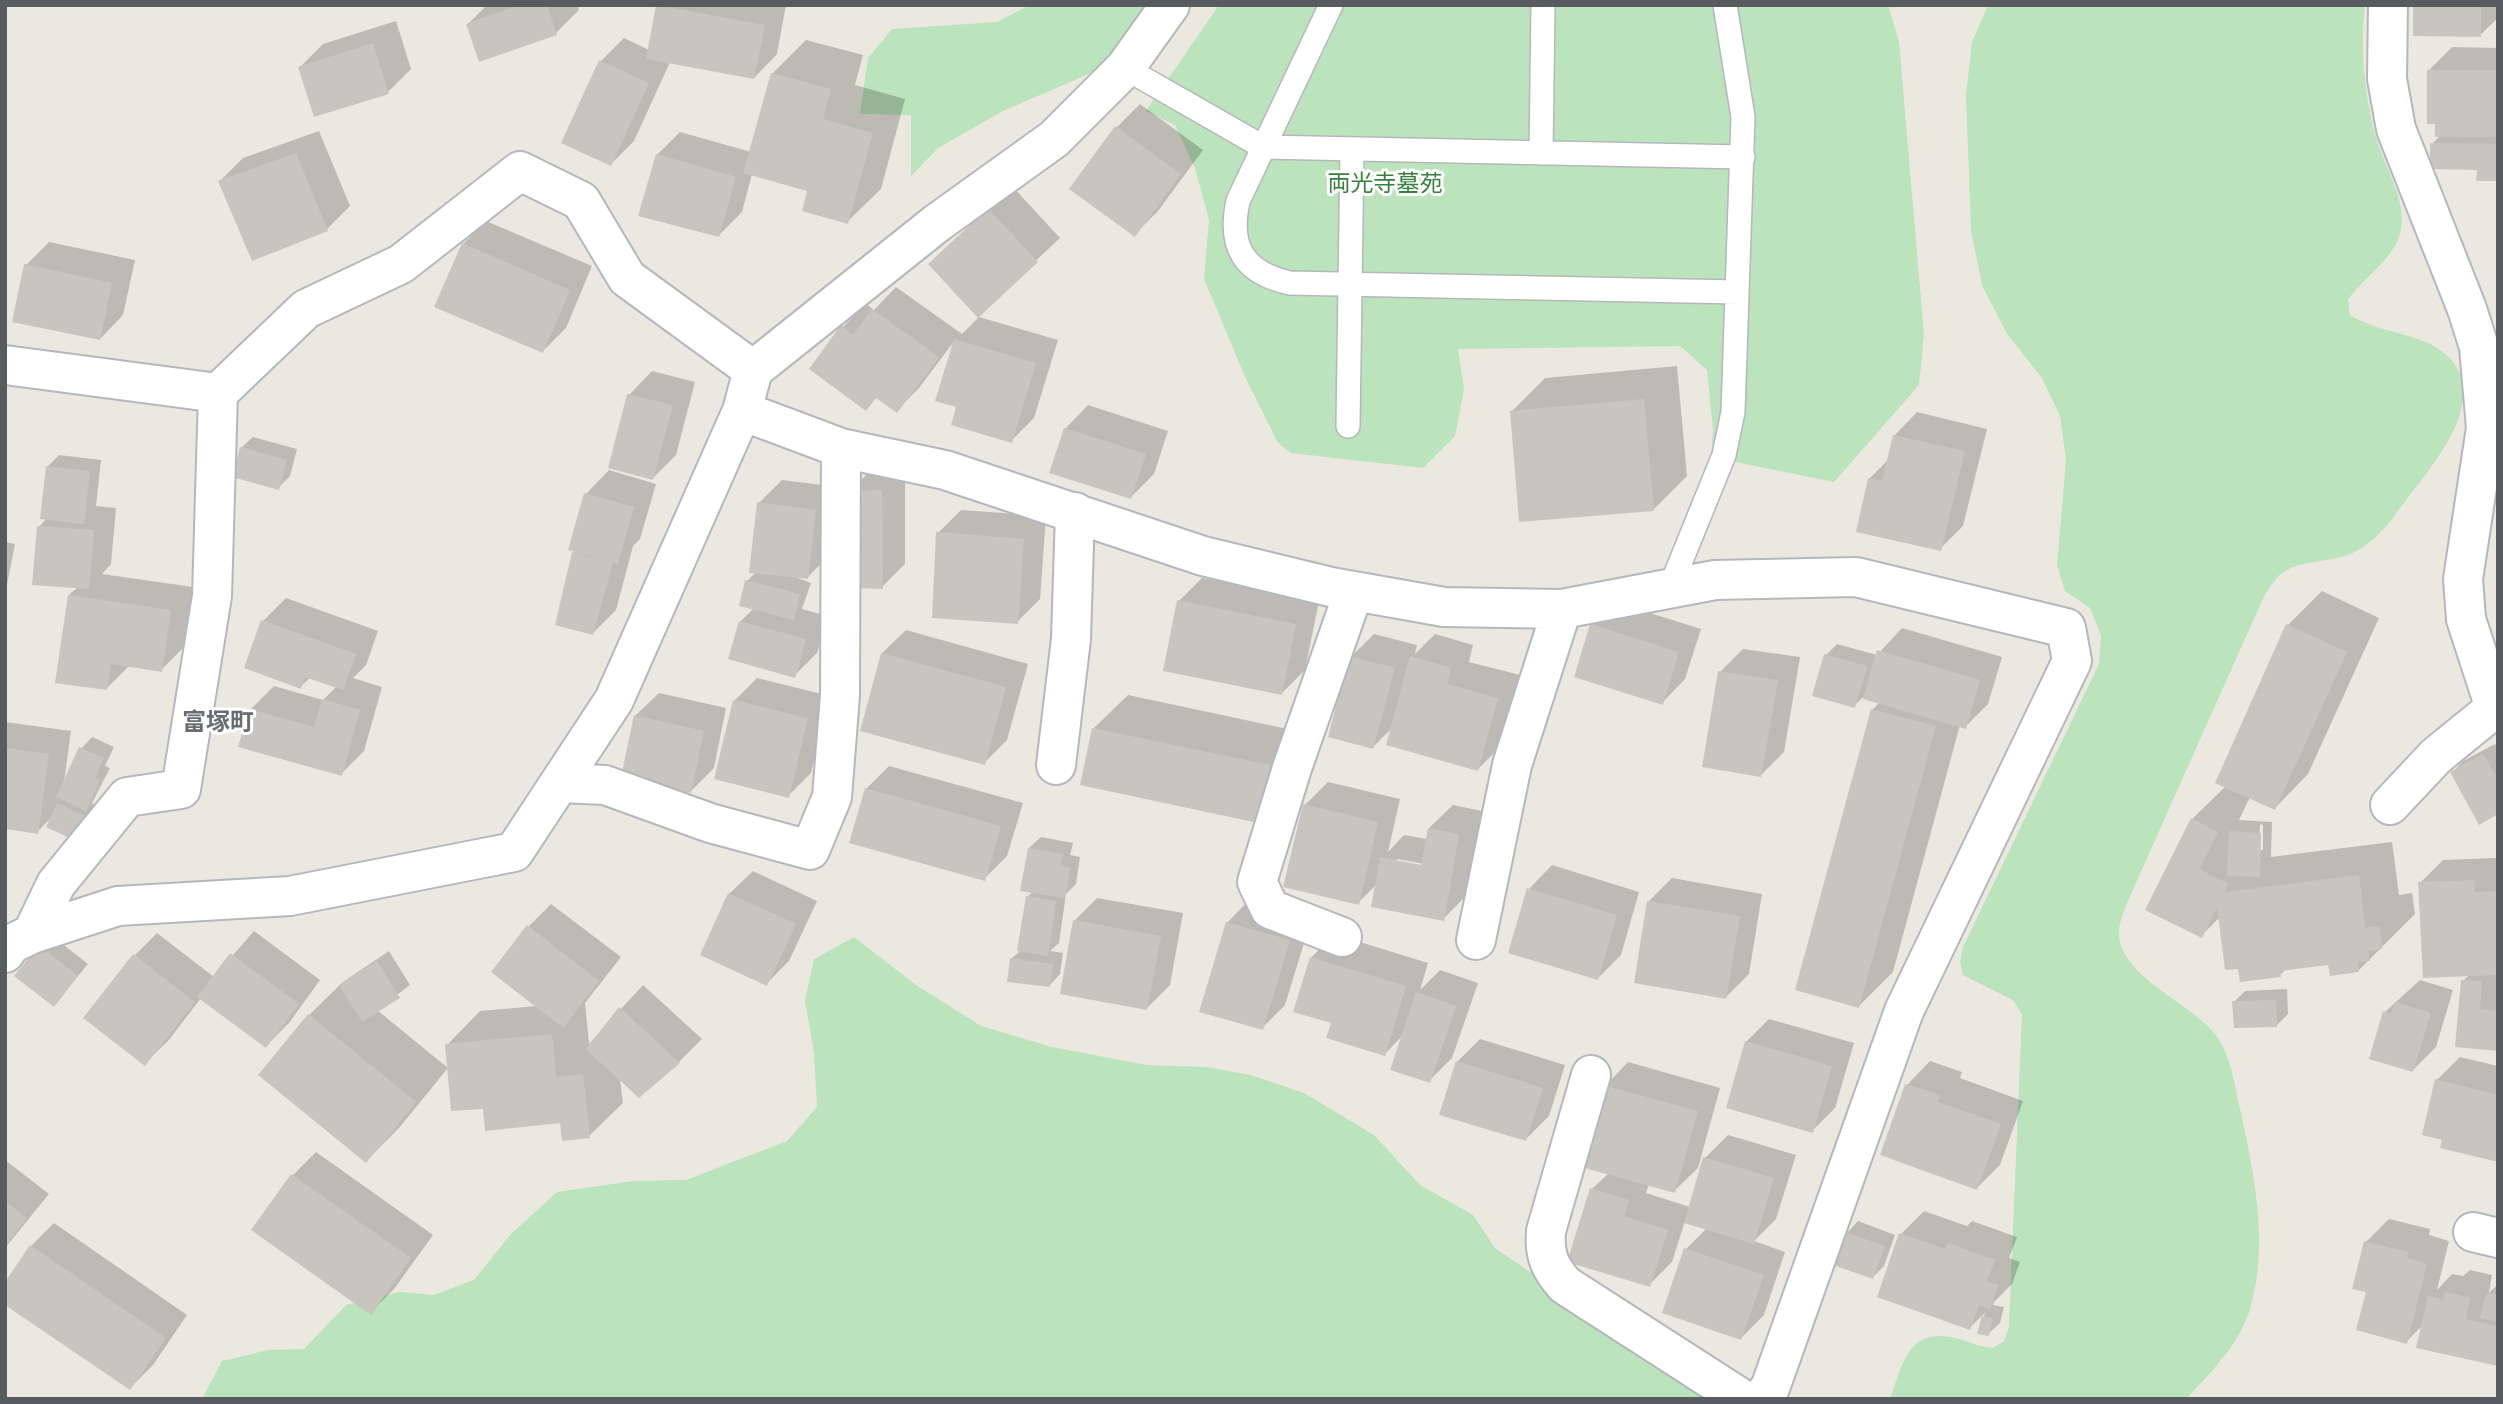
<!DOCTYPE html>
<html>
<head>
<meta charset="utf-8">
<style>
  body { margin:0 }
  #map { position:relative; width:2503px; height:1404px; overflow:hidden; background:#ebe9df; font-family:"Varela Round",sans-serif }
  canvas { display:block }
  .frame { position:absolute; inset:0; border:7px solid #585b60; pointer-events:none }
</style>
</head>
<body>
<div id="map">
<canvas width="2503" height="1404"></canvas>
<div class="frame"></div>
</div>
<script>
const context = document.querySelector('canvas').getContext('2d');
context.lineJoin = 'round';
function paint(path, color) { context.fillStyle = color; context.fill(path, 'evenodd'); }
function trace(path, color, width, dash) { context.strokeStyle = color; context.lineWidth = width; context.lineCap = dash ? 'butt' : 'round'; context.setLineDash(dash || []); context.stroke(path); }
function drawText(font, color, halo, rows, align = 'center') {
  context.font = font + ' "Varela Round","Noto Sans JP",sans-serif'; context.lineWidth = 6; context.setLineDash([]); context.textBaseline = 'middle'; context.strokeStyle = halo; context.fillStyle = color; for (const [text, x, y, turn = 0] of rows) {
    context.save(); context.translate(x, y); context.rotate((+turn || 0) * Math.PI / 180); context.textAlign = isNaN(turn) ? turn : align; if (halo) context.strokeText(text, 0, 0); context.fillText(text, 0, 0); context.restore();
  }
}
const green = new Path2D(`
  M1030,5H1157L1105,67L1003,111L938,148L911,176V115L860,114L868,58L892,29L997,22Z
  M1219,5H1888L1899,41L1924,335L1919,385L1834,482L1711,457L1713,430L1707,370L1680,346L1458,349L1464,389L1455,436L1423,468L1291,453L1278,443L1246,379L1204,279L1209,220L1195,168L1175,125L1146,111Z
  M1988,5H2365C2360,48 2364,92 2375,134C2383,166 2411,204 2399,237C2390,262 2362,279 2348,300L2350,315C2378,333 2421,333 2444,353C2493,394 2437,460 2409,496C2394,516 2380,538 2358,550C2335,564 2303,558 2282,573C2276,577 2270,588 2265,594L2127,903C2124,911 2120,921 2119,929C2115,975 2190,1002 2215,1034C2230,1053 2234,1082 2239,1104C2253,1169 2270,1243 2250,1309C2239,1345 2211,1372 2186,1399H1890C1902,1366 1907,1329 1951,1337C1966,1340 1978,1347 1993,1348L2004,1341L2009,1327L2022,1014L2013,1000L1963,975L1960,962L1963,947L2099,664L2101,636L2090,608L2065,591L2057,565L2066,460L2060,416L2042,378L2007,334L1982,285L1971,231L1966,95L1972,42Z
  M854,937L916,985L981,1026L1052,1047L1147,1065L1207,1067L1251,1075L1304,1093L1374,1135L1420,1185L1473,1215L1495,1248L1717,1399H202L222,1361L268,1350L304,1349L346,1305L400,1292L434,1295L474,1280L510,1235L557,1192L633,1181L686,1180L787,1141L817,1107L814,1053L805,1001L814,959Z`);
const shadow = new Path2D(`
  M487,5H577L579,10L556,33L468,24Z
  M658,5H786L777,54L754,78L670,62L634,141L611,164L563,142L601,61L624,38L649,50Z
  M2415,5H2498V18L2480,35Z
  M396,21L411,69L388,92L300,67L323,44Z
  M806,40L863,55L855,85L905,99L881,189L847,222L809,190L752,174L742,212L719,235L657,155L680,132L751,152L772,74Z
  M2452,47L2498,48V180L2432,144L2441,135L2429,70Z
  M1140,104L1203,150L1158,211L1135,234L1072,189L1117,127Z
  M319,131L350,206L327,229L220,181L243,158Z
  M1012,186L1060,238L978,315L930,264Z
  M486,221L592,266L566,328L543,351L463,244Z
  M49,242L135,260L123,315L100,339L26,265Z
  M896,287L962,334L979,317L1058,340L1034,418L1011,441L958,406L955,340L919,388L896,411L877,397L866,408L843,327L866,304L874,310Z
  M1677,366L1687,476L1653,510L1512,411L1545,378Z
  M652,371L695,382L676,455L653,478L629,395Z
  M1088,405L1168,431L1154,474L1131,497L1065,429Z
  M1917,412L1987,429L1963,526L1940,549L1869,479L1888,460L1894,436Z
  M253,437L297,449L290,476L278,488L241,448Z
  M59,455L101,460L96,506L116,508L111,564L102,574L193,587L184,647L161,670L130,665L106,689L69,595L78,587L39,527L47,518L48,466Z
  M905,468V564L882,587L849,492L872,469Z
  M609,470L656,484L640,539L633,546L616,610L593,633L574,553L586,494Z
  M782,480L838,487L830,554L807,578L792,576L811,583L802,609L828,616L817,653L794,676L740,622L754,608L747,581L756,572L759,503Z
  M961,510L1046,516L1040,599L1017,622L938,533Z
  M5,542L15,544L5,595Z
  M1202,578L1319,601L1305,670L1282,693L1179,601Z
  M2322,591L2379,618L2308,774L2275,808L2250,797L2239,820L2272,822L2271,857L2392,842L2399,895L2412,893L2415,914L2358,971L2330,963L2286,969L2280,975L2220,917L2201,936L2192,819L2226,786L2288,625ZM2260,824L2263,825V850H2259Z
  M286,598L378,631L366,665L353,678L382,687L364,751L341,774L241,745L251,709L274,686L323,700L337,686L311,677L300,687L246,667L263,621Z
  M1615,602L1701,629L1685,679L1662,703L1592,625Z
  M1902,628L2002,657L1988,704L1965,727L1960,725L1893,972L1859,1006L1797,989L1873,709L1880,702L1863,697L1854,706L1826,655L1837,644L1877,655Z
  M906,630L1028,664L1007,740L984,763L882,653Z
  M1374,634L1417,645L1415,654L1435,634L1473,645L1469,662L1520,675L1501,746L1478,769L1392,728L1373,747L1351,657Z
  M1743,649L1800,657L1784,752L1761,775L1720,672Z
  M757,678L830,696L811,773L788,796L734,701Z
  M659,693L726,708L714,768L691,791L635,716Z
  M1128,695L1302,732L1257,821L1094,728Z
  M5,722L71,731L64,782L81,749L92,737L114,747L105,766L110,768L92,803L95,805L85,827L52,817L37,832L5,827Z
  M2495,744L2498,748V812L2452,773L2463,761Z
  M889,766L1023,803L1007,856L984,879L866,789Z
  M1328,782L1400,799L1388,852L1404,835L1427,839L1429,828L1453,805L1482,811L1466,896L1443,919L1376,885L1358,903L1305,805ZM1397,859L1430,865L1429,868L1397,862Z
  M1041,837L1073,843L1070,855L1080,857L1076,884L1066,894L1059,943L1050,951L1063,953L1060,974L1049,986L1011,959L1019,952L1027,897L1034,891L1029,848Z
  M2496,858L2498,870V1049L2463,981L2470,974L2420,883L2443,860Z
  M1552,865L1639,892L1621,955L1598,978L1529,889Z
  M753,871L817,901L789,961L766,984L729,894Z
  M1672,878L1762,894L1749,974L1726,997L1649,901Z
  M1097,898L1183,913L1170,985L1147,1008L1074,921Z
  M1250,899L1312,917L1285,1005L1262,1028L1227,923Z
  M551,904L621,957L585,1003L589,1044L643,985L702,1039L679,1062L620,1079L623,1103L589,1136L562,1122L484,1107L447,1045L480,1011L537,1006L528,927Z
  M254,931L320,980L289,1023L266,1046L201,998L168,1041L145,1063L134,956L157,933L214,977Z
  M1334,934L1428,963L1420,990L1440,970L1478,983L1452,1058L1429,1081L1403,1035L1385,1054L1333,1021L1311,958Z
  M51,935L88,964L54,1005L17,976Z
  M389,951L410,985L377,1010L448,1068L399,1128L366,1161L309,1015L343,982Z
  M2420,980L2453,990L2436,1047L2413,1070L2385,1012Z
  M2287,989L2288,1014L2277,1025L2234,1002L2245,991Z
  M1769,1019L1854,1043L1835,1108L1812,1131L1746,1042Z
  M1480,1039L1565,1065L1549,1116L1526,1139L1457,1062Z
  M2460,1057L2498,1066V1160L2444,1138L2437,1080Z
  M1930,1061L1962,1072L1960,1078L2023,1101L2000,1165L1977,1188L1882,1154L1907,1085Z
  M1628,1062L1720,1088L1698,1168L1674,1191L1649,1184L1646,1193L1690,1207L1705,1158L1728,1135L1796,1155L1776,1219L1754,1241L1785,1252L1764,1315L1741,1338L1686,1249L1707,1228L1685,1221L1672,1262L1649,1285L1592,1189L1609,1173L1605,1086Z
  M316,1152L433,1235L394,1289L371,1312L253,1229L293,1175Z
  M5,1160L49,1194L5,1248Z
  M1924,1211L1967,1226L1972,1221L2017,1237L2009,1258L2020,1262L2012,1284L1994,1302L1993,1305L2004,1307L2000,1323L1988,1334L1979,1333L1985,1313L1969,1328L1901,1234Z
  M2389,1219L2430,1229L2429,1235L2449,1241L2437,1290L2452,1274L2463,1276L2470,1270L2492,1275L2489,1293L2498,1284V1365L2423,1325L2406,1342L2368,1291L2366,1242Z
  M1858,1221L1895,1235L1884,1266L1873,1277L1835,1264L1847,1233Z
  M54,1223L187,1315L153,1365L130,1388L31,1246Z`);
const building = new Path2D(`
  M518,5H547L557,35L479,62L466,24Z
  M656,5L765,25L754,79L646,59Z
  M2413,5H2481V37L2413,36Z
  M373,43L389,94L314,117L298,67Z
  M599,60L649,83L611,166L561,143Z
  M2427,70H2498V137H2435V124H2427Z
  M771,73L831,89L823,119L873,133L848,224L802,211L807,191L743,173Z
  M1115,126L1181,174L1135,237L1069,189Z
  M2430,143L2498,144V181H2476L2477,170L2430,169Z
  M296,153L328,231L252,261L218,181Z
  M656,154L736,177L719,237L638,216Z
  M988,208L1038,262L978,318L928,264Z
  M462,243L570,290L543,353L434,307Z
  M24,264L112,283L100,340L12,322Z
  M872,309L939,357L897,413L876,398L866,411L809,369L841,325L853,335Z
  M954,339L1036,363L1012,443L951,425L956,407L935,401Z
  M627,394L673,405L653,480L608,468Z
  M1644,399L1654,511L1519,522L1510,411Z
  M1064,428L1146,454L1131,499L1049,473Z
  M1893,435L1965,451L1941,551L1856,532L1868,478L1882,481Z
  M240,447L287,460L279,490L232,477Z
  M46,466L90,471L84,524L40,519Z
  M882,490L883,589L848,588L847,491Z
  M584,493L634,507L618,564L613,562L593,635L555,625L572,552L610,561L568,550Z
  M757,502L816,510L808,579L749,573Z
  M37,526L94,530L89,589L32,585Z
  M936,532L1024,539L1018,624L932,618Z
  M745,580L800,594L794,620L739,606Z
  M68,595L171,610L162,672L111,664L107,690L55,683Z
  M1177,600L1296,624L1282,695L1163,671Z
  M261,620L356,654L343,690L305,677L301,689L244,668Z
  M739,621L806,639L795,678L728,659Z
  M1590,624L1679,652L1663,705L1574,677Z
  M2286,624L2347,652L2275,810L2215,783Z
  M1877,650L1980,680L1966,729L1863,699Z
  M881,653L1006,687L985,765L860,731Z
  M1824,654L1867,666L1855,708L1812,696Z
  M1349,656L1395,668L1373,749L1328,737Z
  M1410,656L1451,668L1447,684L1498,698L1478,771L1386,745Z
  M1718,671L1778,680L1761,777L1702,767Z
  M322,699L360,710L342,776L238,747L249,709L314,727Z
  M733,700L808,718L789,798L714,779Z
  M1871,709L1936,726L1859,1008L1795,990Z
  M634,715L704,731L691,793L621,777Z
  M1092,728L1270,765L1258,823L1080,785Z
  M79,747L104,758L95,778L100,780L86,811L56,797Z
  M5,748L49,754L38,834L5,829Z
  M2483,754L2498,779V814L2479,825L2450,772Z
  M865,788L1001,826L985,881L849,843Z
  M57,803L85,816L74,840L46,827Z
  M1303,804L1378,822L1359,905L1283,887Z
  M2191,818L2218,832L2199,869L2229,884L2224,892L2359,875L2365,928L2379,926L2382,949L2368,951L2370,961L2358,962L2359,972L2330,976L2328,965L2280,971L2281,977L2240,982L2238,969L2225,970L2217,907L2202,938L2145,910Z
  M1428,828L1459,834L1444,921L1371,907L1380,857L1421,865Z
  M2229,831L2261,833L2260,877L2227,876Z
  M1028,848L1063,854L1060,866L1070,868L1065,898L1020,891Z
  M2474,880L2475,892L2498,891V975L2423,978L2418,882Z
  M1527,888L1617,915L1598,980L1508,953Z
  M728,893L796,924L767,986L700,955Z
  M1026,896L1056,901L1048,956L1017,951Z
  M1647,901L1740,916L1726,999L1634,983Z
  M1073,920L1161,936L1147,1010L1060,994Z
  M1226,922L1290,940L1263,1030L1199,1012Z
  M527,925L599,981L563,1028L491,972Z
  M39,945L78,976L54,1007L14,976Z
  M230,953L299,1004L266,1048L197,997Z
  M133,954L195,1002L145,1066L83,1018Z
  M1310,957L1406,986L1385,1056L1326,1038L1331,1023L1293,1012Z
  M1010,958L1053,964L1050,987L1007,982Z
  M377,961L400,998L362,1022L339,985Z
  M2461,980L2482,981L2480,1009L2498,1011V1051L2455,1047Z
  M1416,992L1456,1006L1430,1083L1390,1070Z
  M2276,1000L2277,1027L2234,1028L2232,1001Z
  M2395,1002L2431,1013L2413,1072L2369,1059L2383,1011L2391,1014Z
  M619,1007L680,1063L639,1098L586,1049Z
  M308,1014L416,1102L366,1163L258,1075Z
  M552,1034L556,1077L583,1074L590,1138L562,1141L560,1123L485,1131L483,1109L451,1111L445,1044Z
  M1745,1041L1832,1066L1813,1133L1726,1108Z
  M1456,1061L1543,1088L1526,1141L1439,1115Z
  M2435,1079L2498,1095V1162L2440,1148L2442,1140L2422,1135Z
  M1905,1084L1940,1095L1938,1102L2001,1124L1977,1190L1880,1155Z
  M1603,1085L1698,1111L1675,1193L1581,1167Z
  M1703,1157L1774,1178L1754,1244L1684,1223Z
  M291,1174L411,1258L371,1315L251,1230Z
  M1590,1188L1629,1200L1624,1216L1668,1230L1650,1287L1567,1262Z
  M5,1201L27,1218L5,1246Z
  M1845,1232L1885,1246L1873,1279L1833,1265Z
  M1899,1233L1945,1249L1948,1243L1995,1260L1987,1281L1998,1285L1990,1309L1979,1305L1970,1330L1877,1297Z
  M2364,1241L2408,1252L2407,1258L2427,1264L2407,1344L2356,1330L2366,1292L2352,1289Z
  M30,1245L166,1338L130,1390L5,1305V1282Z
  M1684,1248L1764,1275L1741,1340L1662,1313Z
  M2445,1292L2470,1298L2466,1319L2498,1326V1366L2416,1348L2428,1296L2443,1300Z
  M2486,1293L2498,1295V1322L2480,1318Z
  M1982,1316L1993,1318L1989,1336L1977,1334Z`);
const lane = new Path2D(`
  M1331,5L1238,201C1228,247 1244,273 1290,283L1737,292
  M1125,68L1263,147L1743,157
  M1541,153L1543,5
  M1348,426L1352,149
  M1670,588L1724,455L1733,412L1743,117L1725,5`);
const street = new Path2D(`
  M2388,5L2387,79L2396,129L2467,309L2479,347L2486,428L2463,579L2466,619L2495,708L2498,707
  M5,365L218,393L212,596L181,789L127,797L56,884L32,934
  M218,393L306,309L401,264L520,171L581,201L627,278L753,370
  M742,411L841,448L945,470L1203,556L1331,587L1444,607L1562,609L1715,580L1856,577L2066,628L2072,661L1904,1011L1770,1388L1761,1399
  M1056,765L1071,639L1075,512
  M560,783L605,785L710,823L810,850L832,797L840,695L841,448
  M2390,805L2436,756L2495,708
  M1342,937L1270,909L1257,882L1292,768L1354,591
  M1476,940L1512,765L1562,609
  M5,953L11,944L32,934L118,906L290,896L514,852L614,700L742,411L753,370L937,223L1054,139L1125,68L1170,5
  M1591,1075L1546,1231C1544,1254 1549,1267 1565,1285L1742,1399
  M2473,1232L2498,1238`);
const parkNames = [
  ["両光寺墓苑",1385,185]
];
const neighbourhoodNames = [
  ["富塚町",218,724]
];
paint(green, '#bbe3bc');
paint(shadow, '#0003');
paint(building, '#c8c5be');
trace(lane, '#b5b7bc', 26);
trace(street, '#b5b7bc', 42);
trace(lane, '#fff', 23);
trace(street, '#fff', 38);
drawText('23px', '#35823b', '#fff', parkNames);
drawText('bold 24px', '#696d72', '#fff', neighbourhoodNames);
</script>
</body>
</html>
